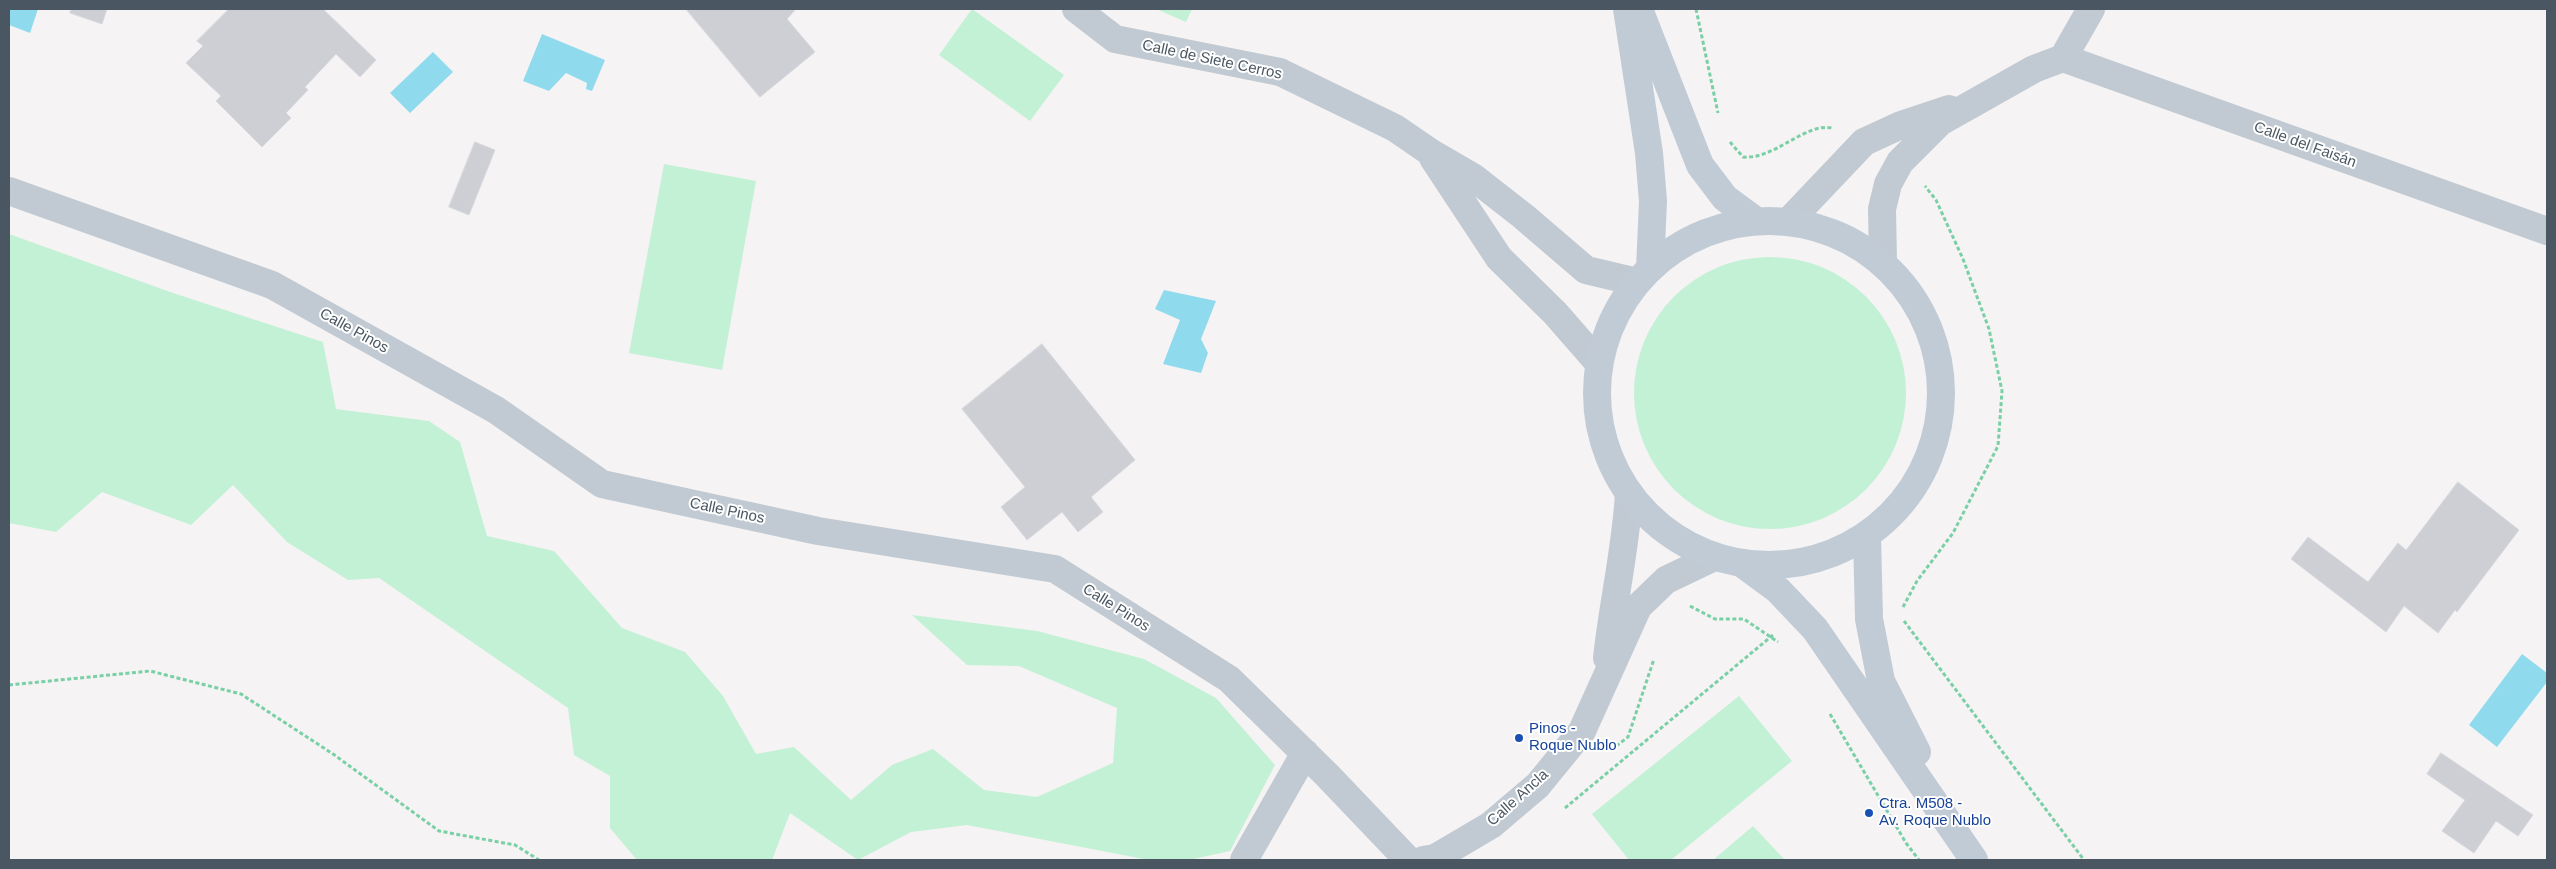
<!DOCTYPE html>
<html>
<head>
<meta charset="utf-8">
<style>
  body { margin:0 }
  #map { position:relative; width:2556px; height:869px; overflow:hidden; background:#f5f3f3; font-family:Arial,sans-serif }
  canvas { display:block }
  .frame { position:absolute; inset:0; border:10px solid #4a5661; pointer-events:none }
</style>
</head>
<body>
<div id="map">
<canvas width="2556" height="869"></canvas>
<div class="frame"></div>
</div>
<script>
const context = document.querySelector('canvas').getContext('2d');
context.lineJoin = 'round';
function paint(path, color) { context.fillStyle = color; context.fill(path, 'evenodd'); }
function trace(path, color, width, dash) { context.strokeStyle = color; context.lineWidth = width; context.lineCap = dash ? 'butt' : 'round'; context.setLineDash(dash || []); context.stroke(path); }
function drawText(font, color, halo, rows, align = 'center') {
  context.font = font + ' Arial,sans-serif'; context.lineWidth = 4; context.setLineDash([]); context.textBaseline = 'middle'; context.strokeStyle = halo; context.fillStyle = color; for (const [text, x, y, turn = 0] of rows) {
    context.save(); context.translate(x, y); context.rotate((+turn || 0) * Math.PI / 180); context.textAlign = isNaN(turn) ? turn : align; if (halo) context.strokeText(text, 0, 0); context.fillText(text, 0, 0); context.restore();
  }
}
const green = new Path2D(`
  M972,9L1064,75L1030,121L939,55Z
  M1156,9H1192L1186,22Z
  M664,164L756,181L722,370L629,353Z
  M9,234L173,293L323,342L336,409L429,421L460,442L487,536L554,551L622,628L685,652L723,696L756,754L794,747L851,800L892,765L933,749L984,790L1037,797L1113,763L1117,708L1019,666L967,665L912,615L1037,631L1144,659L1216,698L1275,765L1230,851L1189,860H1149L967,825L911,832L858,860L790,813L772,860H637L610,828V776L574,755L568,708L379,578L348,580L287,542L233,485L191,525L102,492L56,532L9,523Z
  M1634 393a136 136 0 1 1 272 0a136 136 0 1 1-272 0Z
  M1739,696L1792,761L1671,860H1629L1592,814Z
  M1753,826L1785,860H1713Z`);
const water = new Path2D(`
  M9,9H38L30,33L9,25Z
  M542,34L605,60L592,91L586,89L587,83L566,73L549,91L523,81Z
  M433,52L453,72L410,113L390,93Z
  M1164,290L1216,301L1201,339L1208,353L1201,373L1163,364L1180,320L1155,309Z
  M2522,654L2547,673V682L2497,747L2469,725Z`);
const building = new Path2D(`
  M72,9H107L102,24L70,13Z
  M229,9H323L376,60L360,77L336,54L305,87L308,90L286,113L291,118L262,147L216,101L221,96L186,63L203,46L197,41Z
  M686,9H796L787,19L815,52L760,97Z
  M475,142L495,150L469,215L449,207Z
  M1042,344L1135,460L1091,497L1103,512L1078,532L1062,512L1027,540L1001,507L1025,487L962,409Z
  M2458,482L2519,530L2457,612L2455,610L2438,633L2404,606L2386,632L2291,559L2308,537L2368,582L2398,543L2406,550Z
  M2441,753L2533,815L2518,836L2496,821L2474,853L2442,831L2465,800L2427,774Z`);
const path = new Path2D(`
  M1696,9L1718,113
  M1730,142L1743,157C1774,160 1806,122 1832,128
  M1690,606L1715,619H1744L1778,642
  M1903,607L1917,581L1953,533L1998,446L2002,391L1989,329L1963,259L1936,200L1925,186
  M1904,621L2084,860
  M9,685L150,671L241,694L333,754L439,831L515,845L539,860
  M1830,714L1906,843L1919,860
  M1611,750L1628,737L1654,659
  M1565,808L1773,635`);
const minor = new Path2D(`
  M1076,9L1115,39L1280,72L1395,128L1430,152L1473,177L1523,216L1586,270L1637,282
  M2063,58L2547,231
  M1433,158L1499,258L1555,313L1597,361
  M9,191L272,285L496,410L602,484L818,531L1055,569L1229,679L1327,775L1408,860
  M1788,222L1864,142L1901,125L1949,109
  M1883,262L1882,209L1888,184L1900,162L1940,122L2034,69L2063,58L2091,9
  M1607,658C1613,602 1626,548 1629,493
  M1244,860L1305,753
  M1423,860L1435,858L1491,825L1538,785L1582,731L1638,607L1666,580L1712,558`);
const secondary = new Path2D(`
  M1627,9L1649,153L1653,201L1650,269
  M1639,9L1700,165L1725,198L1755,220
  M1597 393a172 172 0 1 1 344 0a172 172 0 1 1-344 0Z
  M1867,536L1869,619L1881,681L1917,752
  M1744,565L1778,590L1815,629L1974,860`);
const markers = [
  [1519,738,5,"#1a4fb4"],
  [1869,813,5,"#1a4fb4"]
];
const streetNames = [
  ["Calle de Siete Cerros",1212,60,12],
  ["Calle del Faisán",2305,145,20],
  ["Calle Pinos",354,331,29],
  ["Calle Pinos",727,511,12],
  ["Calle Pinos",1116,608,32],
  ["Calle Ancla",1518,798,-42]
];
const transitNames = [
  ["Pinos -",1529,729],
  ["Roque Nublo",1529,746],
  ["Ctra. M508 -",1879,804],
  ["Av. Roque Nublo",1879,821]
];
paint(green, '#c3f1d5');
paint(water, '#90daee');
paint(building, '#cdcfd5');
trace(building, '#d7d9de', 1);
trace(path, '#7ad0a6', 3, [4, 2.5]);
trace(minor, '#c1cad2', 28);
trace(secondary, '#c1cbd6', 28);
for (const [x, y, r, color] of markers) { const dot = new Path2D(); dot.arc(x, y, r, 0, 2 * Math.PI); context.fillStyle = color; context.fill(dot); trace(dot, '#fff', 2); }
drawText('15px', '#4a5661', '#fff', streetNames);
drawText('15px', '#164399', '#fff', transitNames, 'left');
</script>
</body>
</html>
